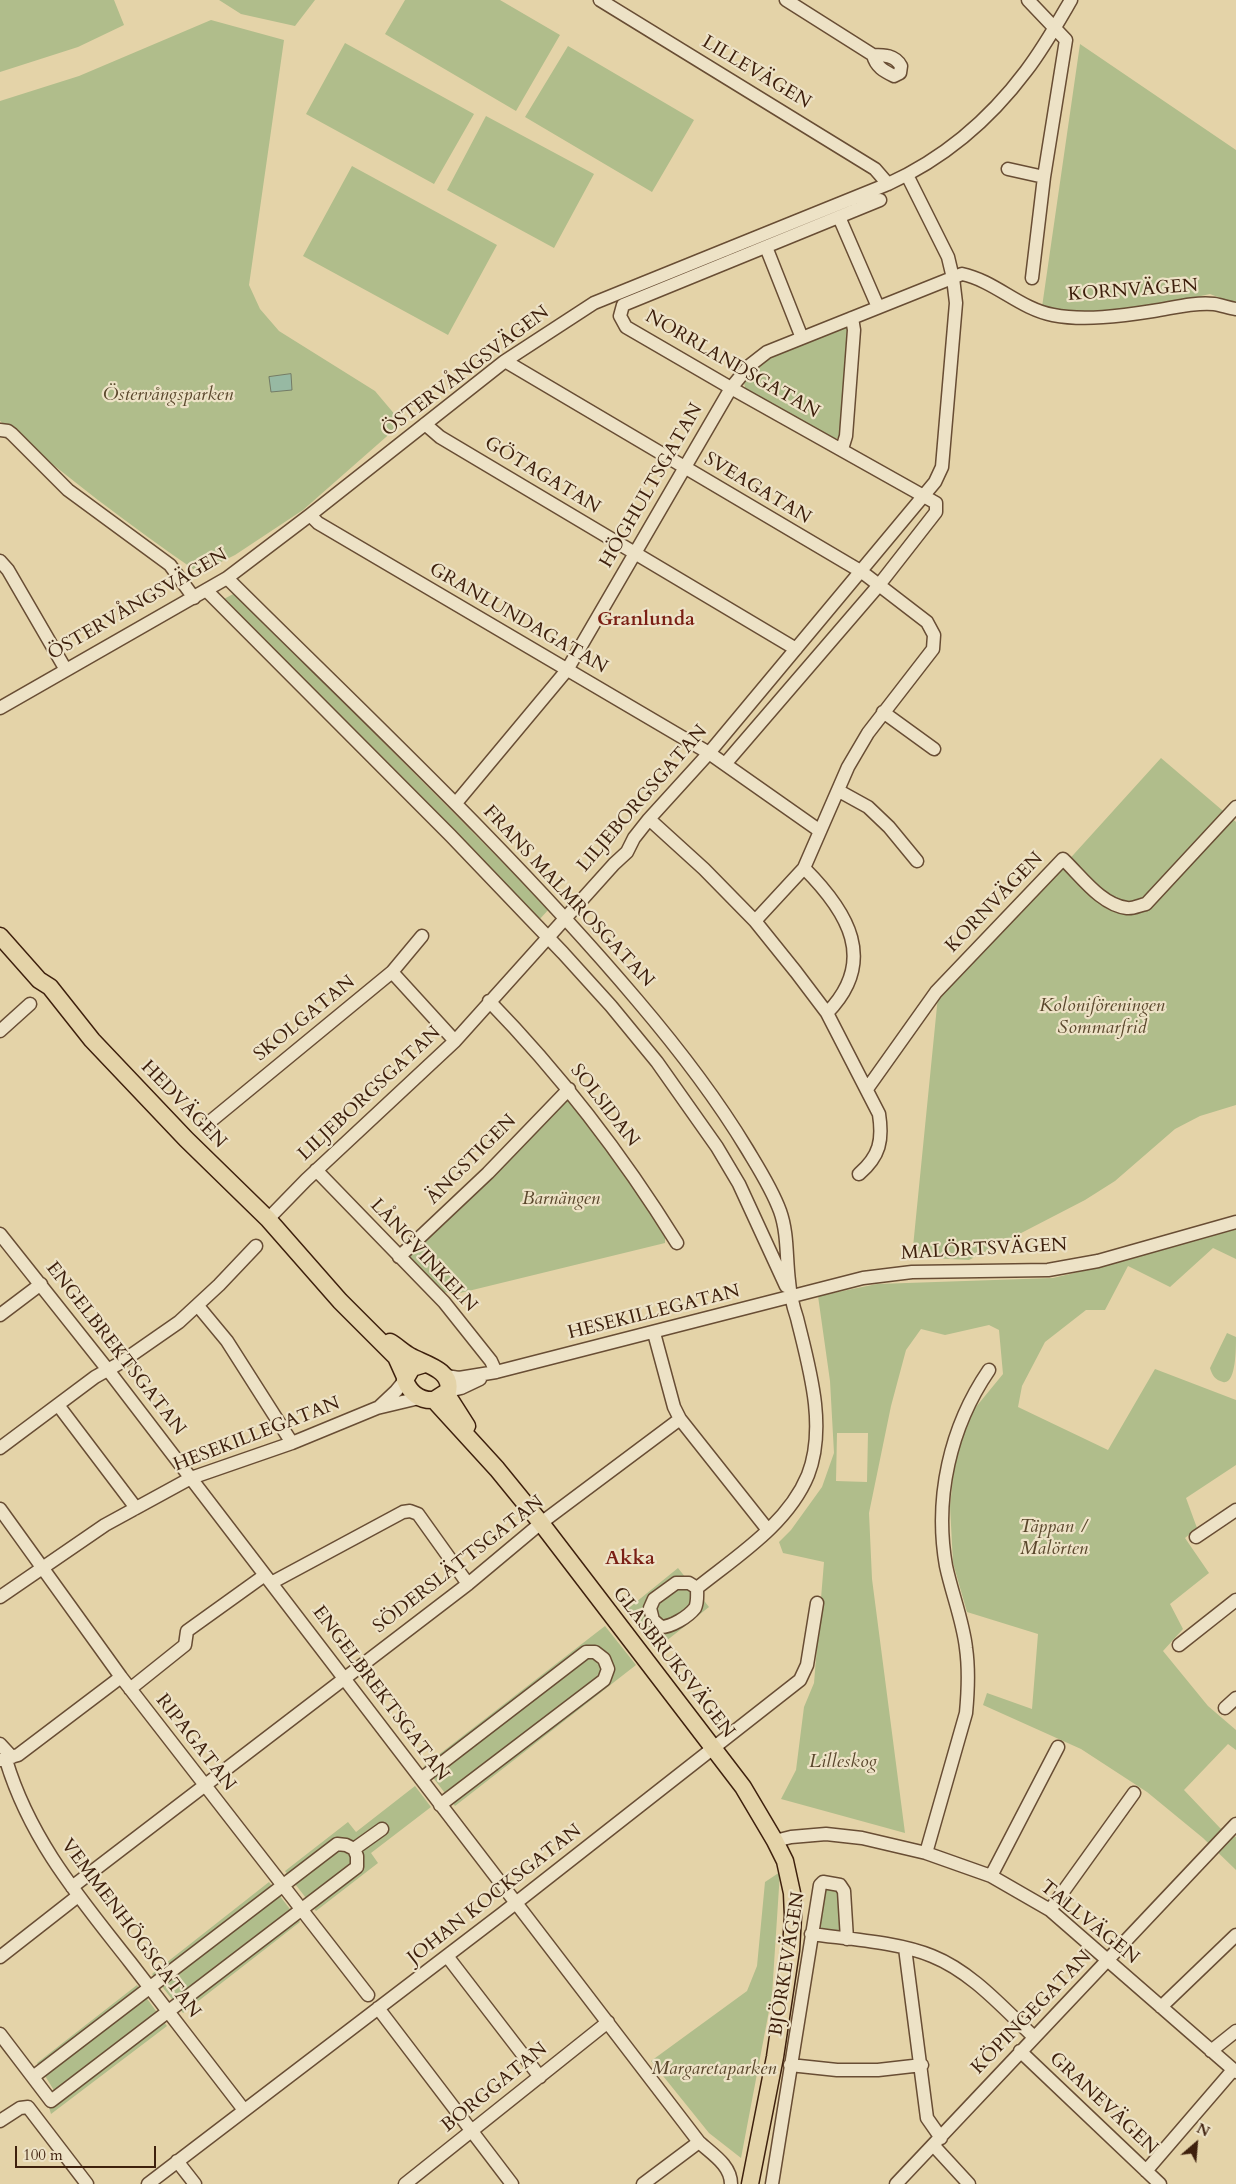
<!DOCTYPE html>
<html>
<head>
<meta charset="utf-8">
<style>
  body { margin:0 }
  #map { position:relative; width:1236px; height:2184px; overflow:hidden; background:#e4d3a8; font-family:Cardo,serif }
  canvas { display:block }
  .north { position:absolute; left:1171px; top:2119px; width:50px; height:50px; -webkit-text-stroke:4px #ede2c6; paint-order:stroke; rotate:27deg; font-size:14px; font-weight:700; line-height:20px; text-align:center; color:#3e200d }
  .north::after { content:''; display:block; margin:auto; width:18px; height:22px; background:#3e200d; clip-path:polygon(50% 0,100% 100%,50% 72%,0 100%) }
  .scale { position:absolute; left:15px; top:2146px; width:141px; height:22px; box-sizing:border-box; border:2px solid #3e200d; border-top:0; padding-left:6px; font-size:15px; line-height:18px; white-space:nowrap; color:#3e200d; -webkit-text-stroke:4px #ede2c6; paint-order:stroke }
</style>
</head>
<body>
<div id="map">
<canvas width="1236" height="2184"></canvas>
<div class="north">N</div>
<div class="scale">100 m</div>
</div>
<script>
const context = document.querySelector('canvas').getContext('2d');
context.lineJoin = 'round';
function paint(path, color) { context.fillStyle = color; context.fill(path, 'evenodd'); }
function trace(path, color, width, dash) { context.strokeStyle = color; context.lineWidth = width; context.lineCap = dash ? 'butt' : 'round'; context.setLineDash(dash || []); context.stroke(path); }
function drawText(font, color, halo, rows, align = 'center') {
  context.font = font + ' Cardo,serif'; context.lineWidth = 4.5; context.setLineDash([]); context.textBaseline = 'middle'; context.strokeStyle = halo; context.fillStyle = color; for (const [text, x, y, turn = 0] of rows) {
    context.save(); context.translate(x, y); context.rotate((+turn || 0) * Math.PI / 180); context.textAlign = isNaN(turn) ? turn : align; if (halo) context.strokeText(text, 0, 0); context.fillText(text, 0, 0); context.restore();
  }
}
const green = new Path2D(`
  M0,0H114L124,25L78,47L0,72Z
  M219,0H315L295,26L241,14Z
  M405,0H500L560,35L516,111L385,34Z
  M211,20L284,40L249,285L260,309L279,331L375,391L402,423L303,510L235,555L199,573C129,525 65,476 0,421V101L79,76Z
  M345,43L474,114L434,184L306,114Z
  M1080,44L1236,150V304L1210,294L1155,306L1082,312L1042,307Z
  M568,46L694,120L652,192L525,117Z
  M486,116L594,174L554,248L447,190Z
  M352,166L497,245L448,335L303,256Z
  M845,327L849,330L842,437L835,439L746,391L744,383L767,359Z
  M235,593L549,909L539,920L224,599Z
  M1161,758L1236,822V1105L1200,1116L1175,1129L1115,1181L1085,1200L969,1260L912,1257L938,996L1065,864Z
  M572,1099L665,1233V1243L456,1294L438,1291L408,1260L409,1254L564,1101Z
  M1236,1228V1259L1213,1248L1170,1287L1128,1266L1105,1310H1086L1045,1342L1022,1386L1018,1407L1108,1450L1155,1369L1236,1400V1465L1186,1498L1197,1528L1185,1538L1209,1573L1170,1604L1183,1629L1163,1651L1208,1706L1236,1730V1750L1228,1744L1184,1790L1220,1828L1236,1837V1870L1203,1838L1147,1792L1081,1749L983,1705L987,1693L1032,1709L1038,1634L967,1612L953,1563L950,1506L955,1459L971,1413L1003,1374L999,1330L989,1325L945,1335L921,1329L906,1350L891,1406L869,1513L872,1579L905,1833L781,1799L796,1770L804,1707L814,1683L824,1562L783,1553L779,1542L791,1530L822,1487L834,1453L830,1381L818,1296L877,1284L1053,1278L1104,1266ZM837,1433H868L867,1482L836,1481Z
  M1227,1333L1236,1337C1236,1349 1236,1385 1223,1382C1215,1380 1212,1375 1210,1368Z
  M678,1568L709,1607L656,1649L625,1611Z
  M605,1626L636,1665L455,1806L424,1766Z
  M415,1786L431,1807L371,1853L378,1863L316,1911L285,1871L348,1822L356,1832Z
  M780,1872L772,1995L741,2158L709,2133L651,2061L747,1991L757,1966L765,1882Z
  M269,1882L300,1922L183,2013L152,1974Z
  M825,1887L839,1890L842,1928L840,1932L817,1930Z
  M137,1985L167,2026L51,2114L49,2107L55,2092L37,2063Z`);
const water = new Path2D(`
  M291,374L292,390L271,392L269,377Z`);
const minor = new Path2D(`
  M600,0L875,169L888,184
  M786,0L873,55C884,55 895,55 901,66L900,73L894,76C884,71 876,67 873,55
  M1008,169L1044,177L1066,40L1028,0
  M839,217L878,307
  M766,247L802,338
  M1032,278L1044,177
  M505,361L862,572L927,622L934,635L933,649L868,733L848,767L804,868L755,921
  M425,424L440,437L796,649
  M0,430L8,431L12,434L68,490L170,565L194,598
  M842,449L846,436L854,330L852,318
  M310,515L318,523L709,753L820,831
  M0,561L8,570L66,670
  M227,578C366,716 510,850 637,1000C677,1047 715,1096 747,1149C759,1169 772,1189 780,1211C788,1233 786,1258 789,1281C790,1294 793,1306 797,1318C809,1367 827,1426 808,1475C788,1524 737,1556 697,1588
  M207,591L451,836L563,953L611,1006L657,1062L717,1147L739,1184L786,1286
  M0,708L227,578L310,515L505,361L594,303L888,184C943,159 990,119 1026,71C1043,49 1057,24 1071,0
  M883,712L934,749
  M725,764L879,585L936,512V503L731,388L626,327L620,316L623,305L880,200
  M839,791L868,807L889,827L917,861
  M456,803L567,670L731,388L749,366L767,352L962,274C995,281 1020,309 1053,315C1084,321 1121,316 1153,311C1173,308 1193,302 1214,304C1221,305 1229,308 1236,309
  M649,819L704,869L755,921L796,972L827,1013L879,1114C883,1140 880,1156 859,1174
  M804,868C848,912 878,961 827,1013
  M392,972L455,1041
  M489,1001C561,1075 623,1156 677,1243
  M0,1031L30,1004
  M867,1089L936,992L1063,859C1081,876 1101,905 1127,908C1133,909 1140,905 1146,904L1236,807
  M206,1125L392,972L422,936
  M316,1170L444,1302L491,1361L496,1372
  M268,1219L306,1180L455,1041L614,864L627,852L634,838L649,819L709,753L935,482L942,467L956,303L953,278L948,257L907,175
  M0,1234L108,1370L699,2142C712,2154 731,2165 731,2184
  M399,1257L488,1173L569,1089
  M198,1306L227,1341L292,1443
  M0,1315L41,1284
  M654,1333L674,1407L680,1419L768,1530
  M446,1376L459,1378L496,1372L863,1278L912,1272L1048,1270L1098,1261L1236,1222
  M448,1391L461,1388L480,1379
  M58,1405L136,1508
  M379,1407L396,1391L405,1380
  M0,1448L95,1377L120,1363L179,1322L219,1285L256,1246
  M0,1509L121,1677L368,1995
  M1196,1537L1236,1510
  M271,1583L403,1512L410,1511L418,1514L468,1584
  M676,1583H689L697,1588C697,1594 698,1602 695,1608C688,1617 671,1627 661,1627L653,1620L650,1608L654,1599Z
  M0,1597L105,1525L191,1478L292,1443L377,1408L419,1398
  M1179,1645L1236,1600
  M130,1689L185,1645L187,1631L265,1575
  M1225,1708L1236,1698
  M0,1744L12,1757
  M0,1760L18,1755L121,1677
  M6,1760C30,1840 79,1897 130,1962C168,2011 206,2061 244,2110
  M421,1779L586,1652H595L604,1659L608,1669L604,1680L440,1805
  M775,1841L791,1837L826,1834L862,1838L926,1853L991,1876L1050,1910L1236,2072
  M354,1849L382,1829
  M926,1853L966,1713C968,1692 969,1669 966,1648C963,1621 952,1594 946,1566C934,1498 950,1427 989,1370
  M991,1876L1058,1747
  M72,1887L468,1584L541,1523L680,1419
  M1050,1910L1134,1793
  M811,1934C848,1939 899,1942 932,1956C972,1972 1003,2008 1034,2037
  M905,1948L927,2118L941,2138
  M447,1956L540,2077
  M0,1957L78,1896
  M1161,2007L1236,1935
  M378,2008L512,2184
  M0,2034C17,2056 34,2079 51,2101L357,1867V1856L354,1849L346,1845L337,1844L33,2077
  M1020,2051L1160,2184
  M1211,2051L1236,2031
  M790,2065L837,2070H878L922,2065
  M0,2121L20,2108L28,2107L87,2184
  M934,2146L969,2184
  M177,2161L195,2184
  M1146,2171L1233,2070
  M148,2184L503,1913L800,1680L807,1665L817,1603
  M405,2184L608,2022
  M643,2184L699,2142
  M772,2184L820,1885L823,1882L840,1885L844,1891L847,1939
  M896,2184L1236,1824`);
const major = new Path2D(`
  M0,936L39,980L50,987L92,1040L186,1139L268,1219L340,1301L396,1357L405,1377
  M390,1342C397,1346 403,1352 410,1356C424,1364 453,1370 448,1391L434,1400C420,1401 410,1393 405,1380L412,1368L425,1364
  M446,1393L467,1426
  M434,1400L497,1469L541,1523L743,1787L775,1841L785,1861L792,1893L793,1916L791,1950L775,2057L750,2184`);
const streetNames = [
  ["LILLEVÄGEN",756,73,31],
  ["KORNVÄGEN",1133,291,-4],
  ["NORRLANDSGATAN",732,365,30],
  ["ÖSTERVÅNGSVÄGEN",466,372,-37],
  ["GÖTAGATAN",542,476,31],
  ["HÖGHULTSGATAN",652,486,-60],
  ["SVEAGATAN",757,489,31],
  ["ÖSTERVÅNGSVÄGEN",138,605,-30],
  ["GRANLUNDAGATAN",518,619,30],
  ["LILJEBORGSGATAN",643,799,-49],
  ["FRANS MALMROSGATAN",568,897,47],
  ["KORNVÄGEN",995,903,-46],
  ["SKOLGATAN",305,1019,-39],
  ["LILJEBORGSGATAN",370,1094,-43],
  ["HEDVÄGEN",183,1105,46],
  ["SOLSIDAN",604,1106,52],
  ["ÄNGSTIGEN",472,1160,-45],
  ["MALÖRTSVÄGEN",984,1250,-3],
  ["LÅNGVINKELN",423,1256,47],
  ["HESEKILLEGATAN",654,1313,-14],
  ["ENGELBREKTSGATAN",115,1349,52],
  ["HESEKILLEGATAN",257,1435,-21],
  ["SÖDERSLÄTTSGATAN",459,1565,-38],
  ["GLASBRUKSVÄGEN",673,1663,52],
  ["ENGELBREKTSGATAN",380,1694,53],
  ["RIPAGATAN",195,1743,52],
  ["JOHAN KOCKSGATAN",495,1895,-38],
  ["TALLVÄGEN",1089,1923,39],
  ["VEMMENHÖGSGATAN",130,1929,53],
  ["BJÖRKEVÄGEN",788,1964,-81],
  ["KÖPINGEGATAN",1032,2013,-46],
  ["BORGGATAN",495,2088,-39],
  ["GRANEVÄGEN",1103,2104,43]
];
const parkNames = [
  ["Östervångsparken",168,396],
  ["Koloniföreningen",1102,1007],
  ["Sommarfrid",1102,1029],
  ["Barnängen",561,1200],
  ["Täppan /",1054,1528],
  ["Malörten",1054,1550],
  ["Lilleskog",843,1763],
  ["Margaretaparken",714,2070]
];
const neighbourhoodNames = [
  ["Granlunda",646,620],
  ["Akka",630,1559]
];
paint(green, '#b0bd8b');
paint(water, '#97b9a3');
trace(water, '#737c67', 1);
trace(minor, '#684d34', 15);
trace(major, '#3e200d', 19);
trace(minor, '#ede2c6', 12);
trace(major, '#e4d3a8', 16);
drawText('19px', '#3e200d', '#ede2c6', streetNames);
drawText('italic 19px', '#5a472c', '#ede2c6', parkNames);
drawText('bold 20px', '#7a1f14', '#ede2c6', neighbourhoodNames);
</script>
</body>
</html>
